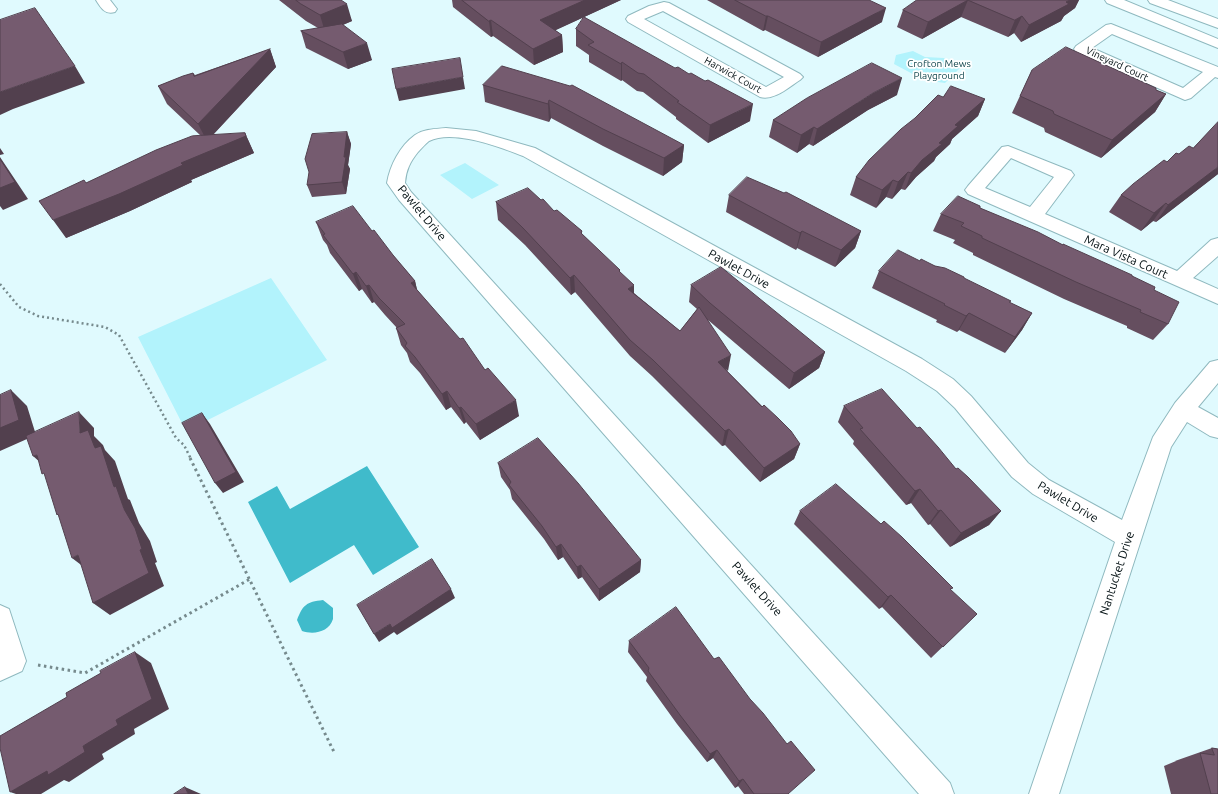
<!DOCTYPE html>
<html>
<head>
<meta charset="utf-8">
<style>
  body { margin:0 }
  canvas { display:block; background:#e0fafe }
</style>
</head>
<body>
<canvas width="1218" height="794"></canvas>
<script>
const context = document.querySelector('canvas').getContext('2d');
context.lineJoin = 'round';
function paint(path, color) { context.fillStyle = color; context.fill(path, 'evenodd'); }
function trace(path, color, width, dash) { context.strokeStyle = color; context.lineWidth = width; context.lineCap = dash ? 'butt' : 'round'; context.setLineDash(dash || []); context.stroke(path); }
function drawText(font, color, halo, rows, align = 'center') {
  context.font = font + ' Ubuntu,sans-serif'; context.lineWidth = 3.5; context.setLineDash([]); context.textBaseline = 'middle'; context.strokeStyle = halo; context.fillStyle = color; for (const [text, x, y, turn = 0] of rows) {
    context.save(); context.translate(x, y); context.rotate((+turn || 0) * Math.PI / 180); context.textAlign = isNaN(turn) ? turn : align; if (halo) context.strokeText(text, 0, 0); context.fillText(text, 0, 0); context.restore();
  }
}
const green = new Path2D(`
  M913,51L925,57L944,58L961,67L945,83L924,80L894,64L896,55Z
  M465,163L499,185L472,199L440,175Z
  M271,278L327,360L186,431L138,337Z`);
const water = new Path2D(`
  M367,466L419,547L373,575L354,545L290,583L248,502L277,486L290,509Z
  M323,600L333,608C333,611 333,616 333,619C329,632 314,635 302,631L297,620C303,605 306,602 323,600Z`);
const pathFar1 = new Path2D(`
  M0,284L19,307L38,316L105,327L119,335L176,438L184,445L191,459`);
const path = new Path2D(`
  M190,458L335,754
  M38,665L85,673L250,579`);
const minor = new Path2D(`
  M96,0H110L117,9L115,12C105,15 101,8 96,0Z
  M664,2L669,3L800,74L803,77L800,80C789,87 774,101 760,97L628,22L626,19L628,16L649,6ZM663,11L784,77L766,87L644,19Z
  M1111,24L1218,67V78L1215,77L1191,98L1185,100L1076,52L1074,49L1076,46L1106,25ZM1112,34L1203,72L1183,88L1092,48Z
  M446,128L476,131L535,148L922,359L953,379L971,396L1028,463L1049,480L1122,520L1153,437L1175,403L1210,362L1218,360V383L1198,407L1218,418V438L1210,436L1187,422L1171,447L1059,794H1029L1115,542L1033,494L1012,477L955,408L937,391L906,371L523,156C500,147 453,129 429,141C425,144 422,148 418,152C410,162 406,170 405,183L411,192L950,783L954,794H919L399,200L387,183C390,165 400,146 415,135C424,129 435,129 446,128Z
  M1008,146L1071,171L1074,175L1045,214L1177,271L1211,240L1218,238V256L1193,278L1218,289V304L968,194L965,190L968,186L1002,147ZM1011,158L1054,177L1030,207L985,188Z
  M0,605L9,609L26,661L22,671L0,681Z`);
const tertiary = new Path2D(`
  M1105,0H1124L1218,39V48L1107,3Z
  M1148,0H1168L1218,19V28L1150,3Z`);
const wall = new Path2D(`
  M279,0H341L352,21L343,25L372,60L348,69L306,48L301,31L318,28L306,21Z
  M452,0H621L584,17L750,121L708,143L676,119V117L643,92L637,91L622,80L621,81L589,62V55L576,46V29L584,17L555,30L562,35L563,52L534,65L493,36L491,37L453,7Z
  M707,0H869L882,22L818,57L765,30L763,31Z
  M917,0H1079L1075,8L1064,16L1061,21L1021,42L1014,33L1008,37L961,17L922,39L897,27L903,10Z
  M270,49L276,67L213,135L245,133L254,153L191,180L192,182L130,211L66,238L86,183L201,136L167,104L158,86L193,73L195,75Z
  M502,66L684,145L682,162L663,176L603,146L551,118L549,122L485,102L483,85Z
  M1032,70L1156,90L1166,94L1155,112L1101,158L1045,132L1044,128L1012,113Z
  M897,95L868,110L813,146L809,144L797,153L769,137L773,120Z
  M943,97L985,99L978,116L952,139L950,144L936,157L934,161L916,177L905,190L901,189L892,199L886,197L876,208L850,195L856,177Z
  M347,132L351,144L348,165L350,169L346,194L312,197L307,185Z
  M1193,148L1218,174L1156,222L1153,221L1141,231L1109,212L1121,195L1167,162L1179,154Z
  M729,195L861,231L855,248L835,267L797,248L796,250L726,212Z
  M541,200L554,211L582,231V234L620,272L634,293L680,331L697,309L689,302L691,285L825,352L819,368L789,389L708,320L727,371L800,444L794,459L760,482L725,445L722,446L652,376L630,356L575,292L571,295L525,245L498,220L496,202Z
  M980,208L1132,276L1154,290L1168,324L1153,340L1127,328V326L1064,299L973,255V253L953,243L955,240L933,231L941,214Z
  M316,222L372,231L415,281L417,290L485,370L519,416L480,440L466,422L464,424L451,407L446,410L420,373L410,362L407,353L401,345L396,328H397L385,315L374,302L372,303L362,289L359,291L352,282L330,253L327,245L323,240Z
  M920,261L935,266L964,279L1010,303L1032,313L1022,330L1005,353L959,330L957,332L936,322L937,320L872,288L879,271Z
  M844,406L917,428L956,469L1001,511L989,525L950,547L930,524L928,525L911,503L906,505L853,444L854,441L838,422Z
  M498,463L641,560L640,572L599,601L582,577L578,579L563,557L558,560L544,539L512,499L510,490L501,477Z
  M800,511L977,614L931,658L882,607L879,609L794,524Z
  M629,641L789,794H744L738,786L735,788L713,758L707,762L677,724L646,681L647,677L628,652Z
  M1212,748L1218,749V794H1171L1164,766L1176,761H1175Z`);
const shadedWall = new Path2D(`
  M585,0H621L541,37L540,20Z
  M968,0L961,17L922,39L928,22Z
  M1070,0H1079L1075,8L1064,16L1061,21L1021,42L1029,25Z
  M347,4L352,21L325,32L320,15Z
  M886,8L882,22L818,57L821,42Z
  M766,16H768L765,30L763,31Z
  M1022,16L1014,33L1008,37L1015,20Z
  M491,20L493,36L491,37L489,21Z
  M562,35L563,52L534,65L533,49Z
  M367,43L372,60L348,69L343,52Z
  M270,49L276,67L207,141L198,124Z
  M622,62V80L621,81V64Z
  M75,66L85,83L13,109L0,115V92Z
  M463,77L465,89L399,101L396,89Z
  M902,78L897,95L868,110L813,146L817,129L873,93Z
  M1166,94L1155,112L1101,158L1112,140Z
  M985,99L978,116L952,139L950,144L936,157L934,161L916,177L905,190L911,173L922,160L955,125Z
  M549,100L551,118L549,122L548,104Z
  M753,104L750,121L708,143L710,125Z
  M814,127L809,144L797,153L801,135Z
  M347,132L351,144L348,165L350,169L346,194L342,182L344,157Z
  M245,133L254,153L191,180L192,182L130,211L66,238L53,220L181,163Z
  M684,145L682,162L663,176L664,158Z
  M0,148L4,154L0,155Z
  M0,157L28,199L3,210L0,206Z
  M1218,167V174L1156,222L1168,205Z
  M908,172L901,189L892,199L898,182Z
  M893,180L886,197L876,208L882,190Z
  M1166,203L1153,221L1141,231L1154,213Z
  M802,231L797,248L796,250L800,233Z
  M861,231L855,248L835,267L841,250Z
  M356,272L362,289L359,291L353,274Z
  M574,275L575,292L571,295L570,278Z
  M415,281L419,298L411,283Z
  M369,285L374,302L372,303L366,286Z
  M634,285V302L628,289Z
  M969,313L959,330L957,332L966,316Z
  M1032,313L1022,330L1005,353L1015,337Z
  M825,352L819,368L789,389L794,373Z
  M731,355L728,371L718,362Z
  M11,390L27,406L36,435L0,451V428Z
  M447,391L451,407L446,410L442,394Z
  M516,400L519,416L480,440L476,424Z
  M461,407L466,422L464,424L459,408Z
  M79,412L94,428V436L103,445L105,450L115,461L128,499L130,500L139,523L150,541L157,562L155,563L164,586L110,615L93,603L124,509L114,487L95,448L80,433Z
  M202,413L210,424L244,482L223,493L215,483Z
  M729,429L725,445L722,446L725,431Z
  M800,444L794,459L760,482L764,468Z
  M37,455L50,471L33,456Z
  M920,489L911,503L906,505L915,491Z
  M941,510L930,524L928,525L938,511Z
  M1001,511L989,525L950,547L961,533Z
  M561,544L563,557L558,560L556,547Z
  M78,555L89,571L72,558Z
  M641,560L640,572L599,601V589Z
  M581,565L582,577L578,579L577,567Z
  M451,589L455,598L397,635L394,632L379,642L374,634L390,624Z
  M891,595L882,607L879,609L888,597Z
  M135,652L151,663L169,709L134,729L135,734L102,754L104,759L69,782L64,780L41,794H16L10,792L83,746L116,720Z
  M717,750L713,758L707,762L710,754Z
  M743,779L738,786L735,788L739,781Z
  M185,787L201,794H188Z`);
const building = new Path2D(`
  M296,0H341L347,4L320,15L301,4Z
  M462,0H585L540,20L562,35L533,49L491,20L489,21Z
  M735,0H869L886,8L821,42L768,16H766Z
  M917,0H968L928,22L903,10Z
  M968,0H1070L1066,2L1069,4L1029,25L1022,16L1015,20Z
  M35,8L75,66L0,92V20Z
  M584,17L675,68L678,67L689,74L691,73L705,81L708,80L753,104L710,125L677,102L679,101L644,74L638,73L622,62L621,64L588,45L594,42L576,29Z
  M342,24L367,43L343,52L301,31Z
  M1066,47L1156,88V90L1166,94L1112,140L1054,114L1053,111L1020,96L1032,70Z
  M270,49L198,124L158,86L183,76L193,73L194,76Z
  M460,58L463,77L396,89L392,69Z
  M872,63L902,78L873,93L817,129L814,127L801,135L773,120L807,98Z
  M502,66L570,86L572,85L684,145L664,158L603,129L549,100L548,104L483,85Z
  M951,86L985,99L955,125L958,126L939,143L942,144L922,160L911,173L908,172L898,182L893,180L882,190L856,177L869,160L901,129L915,118L938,95L943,97Z
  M1218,122V167L1168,205L1166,203L1154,213L1121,195L1133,184L1164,160L1167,162L1176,153L1179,154L1189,146L1193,148Z
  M347,132L344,157H346L342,182L307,185L309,172L305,159L312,134Z
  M245,133L246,136L181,163L183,165L119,194L53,220L39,201L84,180L86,183L156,150L192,136Z
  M0,159L15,182L0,188Z
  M747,177L784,193L786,192L861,231L841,250L802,231L800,233L729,195Z
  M528,188L541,200L543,199L554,211L557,210L582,231L581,233L620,270L619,271L634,285L628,289L680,331L699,307L731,355L718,362L762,407L764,405L778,418L791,431L800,444L764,468L729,429L725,431L653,360L630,340L574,275L570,278L523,228L496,202Z
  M958,196L980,206V208L1038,232L1063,245V244L1132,275V276L1155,287L1154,290L1179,302L1168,324L1140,312L1141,310L1076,282L982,238V236L961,226L964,223L941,214Z
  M353,206L372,231L374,230L393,255L415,281L411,283L460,339L463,338L485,370L488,368L516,400L476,424L461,407L459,408L447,391L442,394L415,357L405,346L407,343L396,328L405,324L379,298L369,285L366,286L356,272L353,274L323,235L325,234L316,222Z
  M898,250L920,261L921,259L935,266L945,268L964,277V278L1011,301L1009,302L1032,313L1015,337L969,313L966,316L944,305L945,304L879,271Z
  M721,267L825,352L794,373L710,303L691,285Z
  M882,389L917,428L920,427L938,447L956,469L958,468L968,477L1001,511L961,533L941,510L938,511L920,489L915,491L860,429L863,428L844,406Z
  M11,390L19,420L0,428V395Z
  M79,412L80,433L88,430L95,448L101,446L114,487L116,486L124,509L135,528L142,549L140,550L149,573L93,603L78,555L72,558L58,514L57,515L44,473L42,474L37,455L33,456L26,436Z
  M202,413L236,472L215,483L182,423Z
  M538,438L578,483L641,560L599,589L581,565L577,567L561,544L556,547L542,526L509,485L511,482L498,463Z
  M836,484L881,524L884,521L902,537L953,588L950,589L977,614L943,647L891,595L888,597L800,511Z
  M432,559L451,589L392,628L390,624L374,634L357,605Z
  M676,607L714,659L719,657L750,699L763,713L787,744L791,741L815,770L788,794H754L743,779L739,781L717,750L710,754L680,715L648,671L649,668L629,641Z
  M135,652L152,699L116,720L118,725L83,746L85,752L48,775L47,771L10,792L0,748V736L67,697L66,693L101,673L100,671Z
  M1212,748L1218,749V794H1211L1200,753L1214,755Z
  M185,787L188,794H174Z`);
const farParknames = [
  ["Crofton Mews",939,64],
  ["Playground",939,76]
];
const farStreetnames = [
  ["Vineyard Court",1117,64,25],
  ["Harwick Court",733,75,29]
];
const streetNames = [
  ["Pawlet Drive",422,213,50],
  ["Mara Vista Court",1126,257,24],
  ["Pawlet Drive",739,269,29],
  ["Pawlet Drive",1068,502,31],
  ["Nantucket Drive",1117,573,-72],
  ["Pawlet Drive",757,589,48]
];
paint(green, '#b2f3fc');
paint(water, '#40bbcb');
trace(minor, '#8fb9bf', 2);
trace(tertiary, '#8fb9bf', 2);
trace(pathFar1, '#768a8d', 2.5, [2, 3]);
trace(path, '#768a8d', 3, [2.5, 3.5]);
paint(minor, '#fff');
paint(tertiary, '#fff');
paint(wall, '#654e5f');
paint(shadedWall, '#52404e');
paint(building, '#755b6f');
trace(building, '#52404e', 1);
drawText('10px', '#10464d', '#fff', farParknames);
drawText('10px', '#020f12', '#fff', farStreetnames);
drawText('12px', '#020f12', '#fff', streetNames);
</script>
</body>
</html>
